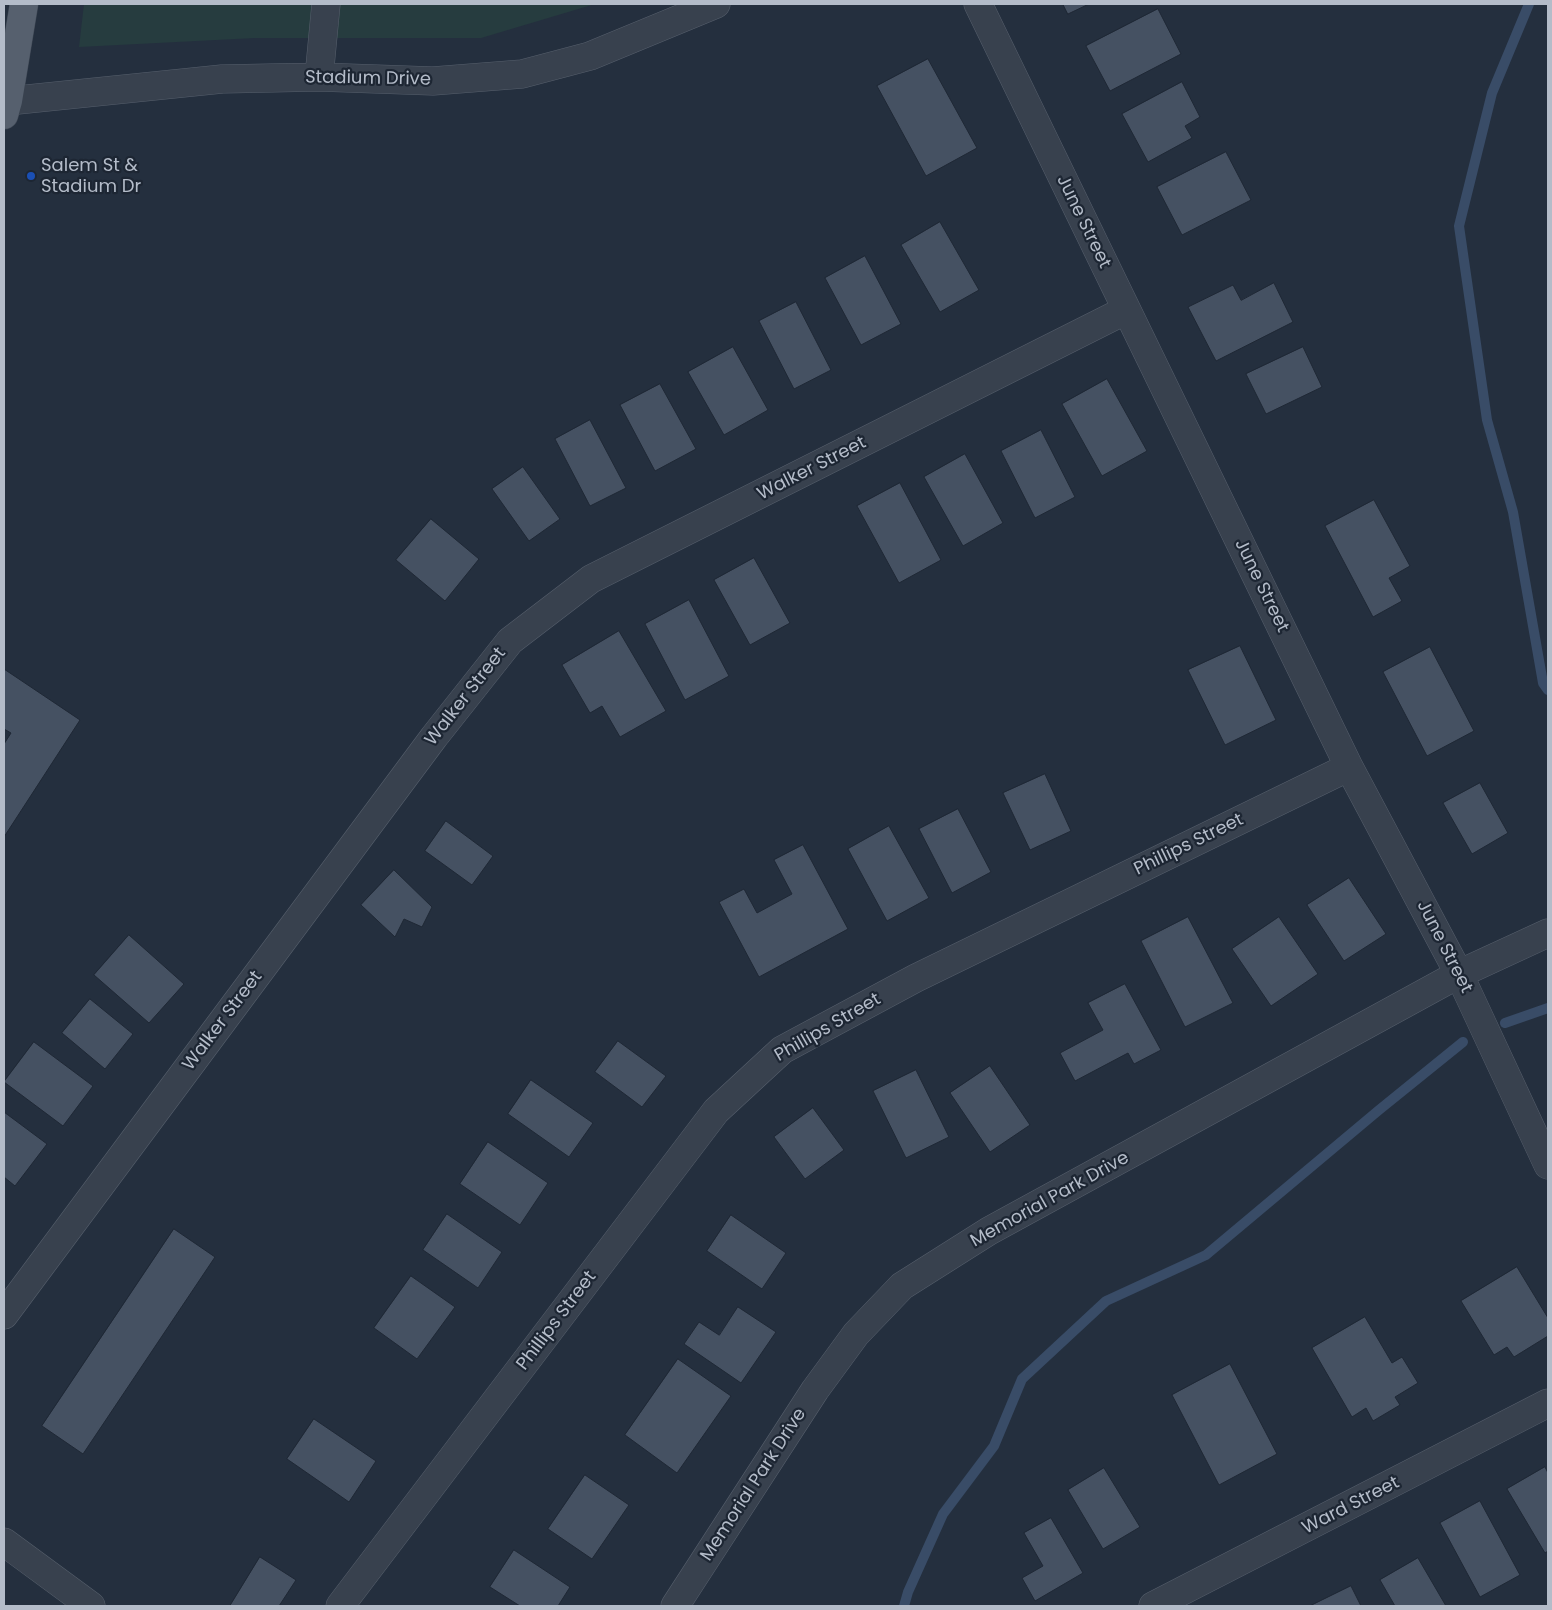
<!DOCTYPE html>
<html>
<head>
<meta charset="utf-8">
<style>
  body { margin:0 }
  #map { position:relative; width:1552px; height:1610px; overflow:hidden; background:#242f3e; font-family:Poppins,sans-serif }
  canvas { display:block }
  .frame { position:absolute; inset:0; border:5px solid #b4bcc9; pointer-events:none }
</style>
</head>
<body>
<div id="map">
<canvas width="1552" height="1610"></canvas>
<div class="frame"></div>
</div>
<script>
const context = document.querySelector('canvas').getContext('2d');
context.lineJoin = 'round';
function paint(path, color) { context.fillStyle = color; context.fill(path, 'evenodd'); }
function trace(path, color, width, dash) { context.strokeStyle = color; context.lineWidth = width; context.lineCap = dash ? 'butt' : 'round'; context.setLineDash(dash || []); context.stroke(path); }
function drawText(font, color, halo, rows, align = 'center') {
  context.font = font + ' Poppins,sans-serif'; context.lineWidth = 4.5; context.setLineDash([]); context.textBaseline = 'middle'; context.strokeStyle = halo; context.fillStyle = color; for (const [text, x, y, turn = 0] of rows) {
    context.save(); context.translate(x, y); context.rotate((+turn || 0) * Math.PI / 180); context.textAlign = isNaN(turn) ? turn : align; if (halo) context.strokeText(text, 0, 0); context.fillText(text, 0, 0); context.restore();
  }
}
const green = new Path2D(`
  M84,4H595L481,38H255L79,47Z`);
const stream = new Path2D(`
  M1529,4L1492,93L1459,226L1487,420L1513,512L1543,683L1548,690
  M1505,1023L1548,1008
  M904,1606L908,1592L943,1514L994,1446L1022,1379L1106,1301L1206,1255L1379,1110L1463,1042`);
const building = new Path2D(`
  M1063,4H1089L1068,14Z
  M1158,9L1181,54L1110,91L1086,46Z
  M928,59L977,148L926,176L877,86Z
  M1182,82L1200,117L1185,126L1192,138L1148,162L1122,114Z
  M1226,152L1251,200L1182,235L1157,187Z
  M940,222L979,290L940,312L901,245Z
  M865,256L901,324L861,345L825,278Z
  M1274,283L1293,322L1216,361L1188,307L1233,285L1241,300Z
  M796,302L831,370L794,389L759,321Z
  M733,347L768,410L724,435L688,372Z
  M1303,347L1322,387L1266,414L1246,374Z
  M1107,379L1147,451L1102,476L1062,404Z
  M660,384L696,449L655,471L620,405Z
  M590,420L626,488L590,506L555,439Z
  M1041,430L1075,497L1035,518L1001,451Z
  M965,454L1003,523L963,546L924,477Z
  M523,467L560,519L529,541L492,489Z
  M900,483L941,560L899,583L857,506Z
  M1374,500L1410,566L1389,578L1402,601L1373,617L1325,526Z
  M431,519L479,559L445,601L396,560Z
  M754,558L790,623L750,645L714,580Z
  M689,600L729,676L685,700L645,624Z
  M619,631L666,711L620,737L602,706L590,713L562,665Z
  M1240,646L1276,720L1225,745L1188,670Z
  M1430,647L1474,731L1427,756L1383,672Z
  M4,669L80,720L4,837V744L11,733L4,729Z
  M1045,774L1071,831L1030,850L1003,793Z
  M1480,783L1508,833L1472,854L1443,803Z
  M958,809L991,872L952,893L919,829Z
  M446,821L493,856L472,885L425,851Z
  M889,826L929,898L887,921L848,849Z
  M803,845L848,929L759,977L719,902L744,889L757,913L792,894L774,860Z
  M394,870L432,907L422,927L404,919L395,937L361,905Z
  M1349,878L1386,934L1344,961L1307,905Z
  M1188,917L1233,1003L1185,1027L1141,941Z
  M1279,917L1318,974L1271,1006L1232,949Z
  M129,935L184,984L149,1023L94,975Z
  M1125,984L1161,1050L1134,1064L1128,1053L1075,1081L1060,1053L1103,1030L1088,1003Z
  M90,999L133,1034L105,1069L62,1033Z
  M618,1041L666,1076L642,1107L595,1072Z
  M34,1042L93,1086L63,1126L4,1082Z
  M990,1066L1030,1125L990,1152L950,1093Z
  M916,1070L949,1137L906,1158L873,1091Z
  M531,1080L593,1123L569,1157L508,1114Z
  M813,1108L844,1150L805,1179L774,1137Z
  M4,1112L47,1144L15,1186L4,1177Z
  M488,1142L548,1183L520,1225L460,1184Z
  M447,1214L502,1252L478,1288L423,1250Z
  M731,1215L786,1253L762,1289L707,1251Z
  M174,1229L215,1257L83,1454L42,1426Z
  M1517,1267L1548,1318V1336L1514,1357L1507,1347L1494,1355L1461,1301Z
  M411,1276L455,1307L417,1359L374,1328Z
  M738,1307L776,1332L741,1383L684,1344L699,1322L719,1335Z
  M1365,1317L1392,1363L1402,1357L1418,1383L1395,1397L1400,1405L1373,1421L1366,1408L1352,1417L1312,1348Z
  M678,1359L731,1396L677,1473L625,1435Z
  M1230,1364L1277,1454L1219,1485L1172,1395Z
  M314,1419L376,1461L349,1502L287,1459Z
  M1545,1467L1548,1473V1551L1545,1553L1507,1489Z
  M1104,1468L1140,1527L1103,1549L1068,1490Z
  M585,1475L629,1505L592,1559L548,1529Z
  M1480,1501L1520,1575L1480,1597L1440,1523Z
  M1051,1518L1083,1573L1035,1601L1022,1578L1043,1566L1024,1533Z
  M514,1550L570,1587L558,1606H520L490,1587Z
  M260,1557L296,1580L279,1606H230Z
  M1418,1558L1446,1606H1395L1380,1580Z
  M1351,1586L1361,1606H1310Z`);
const minor = new Path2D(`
  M978,4L1349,767L1459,974L1548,1165
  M319,77L326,4
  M8,101L222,79L319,77L433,81L522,74L590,56L716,4
  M4,1315L434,737L510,641L591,579L1126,310
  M4,1542L91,1606
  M340,1606L716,1111L782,1050L916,978L1349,767
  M675,1606L815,1390L856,1334L902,1286L989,1231L1459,974L1548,933
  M1153,1606L1548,1403`);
const major = new Path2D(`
  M4,115L8,101L24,4`);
const markers = [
  [31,176,5,"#1a4fb4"]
];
const streetNames = [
  ["Stadium Drive",368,79,1],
  ["June Street",1083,222,64],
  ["Walker Street",812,469,-27],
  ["June Street",1261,586,64],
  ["Walker Street",466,697,-52],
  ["Phillips Street",1189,845,-26],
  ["June Street",1444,947,63],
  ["Walker Street",223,1021,-53],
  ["Phillips Street",828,1028,-30],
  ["Memorial Park Drive",1050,1200,-29],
  ["Phillips Street",557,1321,-53],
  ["Memorial Park Drive",754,1485,-57],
  ["Ward Street",1351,1506,-27]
];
const poiNames = [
  ["Salem St &",41,166],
  ["Stadium Dr",41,187]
];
paint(green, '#263c3f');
trace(stream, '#394c67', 10);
paint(building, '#455162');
trace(building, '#1f2835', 1);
trace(minor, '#565f6c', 29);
trace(major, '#414a57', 29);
trace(minor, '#38414e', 28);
trace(major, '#56606e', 28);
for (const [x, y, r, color] of markers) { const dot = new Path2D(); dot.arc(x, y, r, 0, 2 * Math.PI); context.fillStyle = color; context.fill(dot); trace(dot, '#1d2633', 2); }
drawText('18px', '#b4bcc9', '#1d2633', streetNames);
drawText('18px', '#b4bcc9', '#1d2633', poiNames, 'left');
</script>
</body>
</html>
